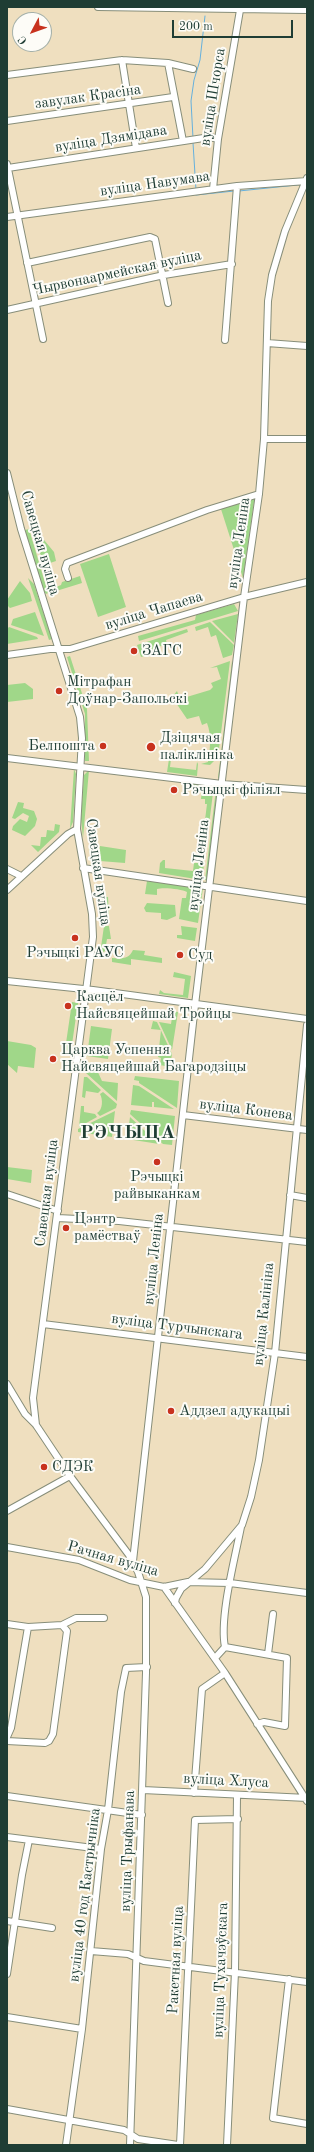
<!DOCTYPE html>
<html>
<head>
<meta charset="utf-8">
<style>
  body { margin:0 }
  #map { position:relative; width:314px; height:2152px; overflow:hidden; background:#efdfbf; font-family:"Old Standard TT",serif }
  canvas { display:block }
  .frame { position:absolute; inset:0; border:8px solid #1f3d34; pointer-events:none }
  .north { position:absolute; left:12px; top:12px; width:40px; height:40px; box-sizing:border-box; background:#fdfcf7; border:1px solid #a4b0a9; border-radius:50%; rotate:229deg; font-size:11px; font-weight:700; line-height:16px; text-align:center; color:#1f3d34 }
  .north::after { content:''; display:block; margin:auto; width:14px; height:18px; background:#c8321e; clip-path:polygon(50% 0,100% 100%,50% 72%,0 100%) }
  .scale { position:absolute; left:172px; top:20px; width:121px; height:18px; box-sizing:border-box; border:2px solid #1f3d34; border-top:0; padding-left:5px; font-size:12px; line-height:14px; white-space:nowrap; color:#1f3d34; -webkit-text-stroke:3px #fdfcf7; paint-order:stroke }
</style>
</head>
<body>
<div id="map">
<canvas width="314" height="2152"></canvas>
<div class="frame"></div>
<div class="north">С</div>
<div class="scale">200 m</div>
</div>
<script>
const context = document.querySelector('canvas').getContext('2d');
context.lineJoin = 'round';
function paint(path, color) { context.fillStyle = color; context.fill(path, 'evenodd'); }
function trace(path, color, width, dash) { context.strokeStyle = color; context.lineWidth = width; context.lineCap = dash ? 'butt' : 'round'; context.setLineDash(dash || []); context.stroke(path); }
function drawText(font, color, halo, rows, align = 'center') {
  context.font = font + ' "Old Standard TT",serif'; context.lineWidth = 4; context.setLineDash([]); context.textBaseline = 'middle'; context.strokeStyle = halo; context.fillStyle = color; for (const [text, x, y, turn = 0] of rows) {
    context.save(); context.translate(x, y); context.rotate((+turn || 0) * Math.PI / 180); context.textAlign = isNaN(turn) ? turn : align; if (halo) context.strokeText(text, 0, 0); context.fillText(text, 0, 0); context.restore();
  }
}
const green = new Path2D(`
  M255,495L243,578L220,506Z
  M29,529L48,593L46,594L42,589L25,530Z
  M32,529H35L54,552L56,561L44,565Z
  M109,554L126,607L98,617L80,564Z
  M80,576L82,583L53,592L51,589L61,585L62,582Z
  M28,578L34,584L52,639L49,640Z
  M20,581L30,593L32,601L10,608L7,605V600Z
  M234,604L238,611L139,641L138,636L195,620L196,615Z
  M35,612L44,636L11,625L13,619Z
  M238,614L234,643L212,621Z
  M210,622L234,645L232,655L223,658L216,635L211,637L208,627L196,631L195,627Z
  M9,627L37,637L38,639L7,644V629Z
  M187,629L188,632L166,640L167,644L158,647L159,651L141,657L137,645Z
  M70,656L87,709L89,761H85V714L67,657Z
  M230,661L218,757L210,765L201,764L208,762C210,748 212,737 207,723L202,725L199,716L187,719L172,697L177,691L180,699L210,690L213,687L211,683L221,679L217,667L210,668Z
  M232,661L233,665L220,778H218Z
  M25,683L33,689V699L7,702V685Z
  M169,759H171L170,767L196,770L197,762L198,764L197,776L167,772Z
  M74,769L76,774L73,822L70,829Z
  M89,770L83,838L81,819L84,775Z
  M190,782L214,785L202,880L159,873L160,863L163,860H165V868L193,871L194,863H198L203,820H205L207,804H205V799H201L202,789L188,788Z
  M216,789H218L207,881L205,880Z
  M18,802L24,803L23,808L34,811L37,819L35,826L25,836L12,830L13,826L20,819L27,822L29,816L23,813L15,819L12,818Z
  M55,824L60,825L59,832L38,852L31,845L40,846L41,837H46L47,830L54,831Z
  M100,846L126,850L125,863L100,861L99,865L93,863L89,849L99,851Z
  M147,881L203,888L198,923L179,919L182,898H186L187,892C182,889 163,887 157,889V895L145,894Z
  M99,896L108,897L109,917L103,918Z
  M147,903L175,905L176,916L167,920L161,919V913L146,912L144,908Z
  M104,926H109L111,939H107L105,951L100,954Z
  M181,926L197,928L195,941L177,938V935H182Z
  M133,950L145,951L144,955L162,958V963L131,959V965L112,962V958C122,959 129,959 133,950Z
  M174,972L191,976L188,998L159,994L160,990L164,993L183,995L185,979L173,977Z
  M72,1002L78,1003L71,1051L65,1050Z
  M173,1011L178,1012L172,1050L159,1022L171,1024Z
  M153,1021L157,1022L172,1054L170,1067L160,1065L161,1058L158,1057L161,1030L151,1029Z
  M91,1026L112,1029L108,1059L87,1056Z
  M7,1041L31,1045L36,1048L34,1068L18,1066L17,1073L7,1064Z
  M86,1068H96L102,1081L118,1083L117,1101L86,1073Z
  M135,1076L179,1081L177,1108L139,1083V1081L134,1080Z
  M84,1077H87L101,1090L98,1093L86,1091L85,1098L82,1097Z
  M133,1085L139,1086L174,1109L154,1107V1102H152V1107L131,1105Z
  M103,1092L117,1104L116,1108L100,1116L97,1113C103,1110 103,1099 100,1094Z
  M81,1106H84V1112L95,1114L97,1117L79,1127Z
  M131,1110L175,1116L172,1145L163,1144L130,1114Z
  M115,1111L112,1137L78,1132V1129Z
  M130,1117L159,1144L127,1139Z
  M7,1167L32,1170L31,1183L7,1179Z`);
const stream = new Path2D(`
  M193,138L191,101L194,80L200,60L205,16
  M193,143L196,190
  M239,191L297,185
  M196,195L234,191`);
const minor = new Path2D(`
  M98,7L307,10
  M122,60L136,148
  M168,63L183,141
  M7,75L122,60L168,63L193,69
  M7,121L173,97
  M7,164L43,339
  M8,168L210,137L218,139
  M213,189L218,139L240,10
  M7,217L237,186L307,181
  M27,263L150,237L155,239L168,303
  M7,310L164,275L232,264
  M225,340L237,186
  M267,343L307,346
  M264,439H307
  M7,473L21,529L80,717L82,738L77,829L92,914L93,937L33,1398L36,1425
  M68,578L65,569L67,563L207,510L259,494
  M7,655L50,649H70L244,597L307,582
  M7,758L222,784L307,790
  M83,868L307,901
  M7,869L21,876
  M7,890L68,834L77,829
  M7,981L93,990L307,1019
  M183,1115L307,1130
  M7,1194L58,1211
  M290,1195L307,1198
  M57,1218L119,1221L307,1242
  M43,1324L307,1357
  M7,1384L25,1414L36,1425L70,1476L129,1555L138,1572L146,1597V1673L130,2145
  M7,1511L70,1476
  M7,1547L79,1560L130,1580L164,1587L188,1582L230,1583L307,1593
  M133,1561L195,1005L244,597L259,494L264,439L268,301L272,275L285,231L307,178
  M164,1587L225,1673L307,1801
  M175,1603L176,1598L181,1589L205,1569L242,1525L251,1497L259,1460L275,1353L307,1025
  M7,1624L28,1627L62,1625L67,1631L53,1734L49,1741L45,1743L7,1741
  M62,1625L76,1618H104
  M225,1647L287,1658L285,1726L264,1722L257,1724
  M268,1654L273,1614
  M215,1658L225,1647C219,1618 235,1558 241,1527
  M7,1737L11,1728L28,1627
  M143,1790L307,1798
  M194,1793L202,1689L225,1673
  M7,1796L142,1815
  M7,1837L101,1849
  M7,1921L52,1928
  M91,1951L128,1954L144,1961L307,1982
  M7,1974L22,1875L29,1840
  M289,1979L273,2118L307,2124
  M7,2017L82,2029
  M7,2109L124,2130L138,2139L178,2145
  M66,2145L82,2029L101,1849L108,1810L121,1692L126,1668L147,1667
  M180,2145L195,1820L238,1819
  M227,2145L235,1972L237,1796`);
const markers = [
  [134,651,4,"#c8321e"],
  [59,691,4,"#c8321e"],
  [103,746,4,"#c8321e"],
  [151,747,5,"#c8321e"],
  [174,790,4,"#c8321e"],
  [75,938,4,"#c8321e"],
  [180,955,4,"#c8321e"],
  [68,1006,4,"#c8321e"],
  [53,1059,4,"#c8321e"],
  [157,1162,4,"#c8321e"],
  [66,1228,4,"#c8321e"],
  [171,1411,4,"#c8321e"],
  [44,1467,4,"#c8321e"]
];
const streetNames = [
  ["завулак Красіна",88,97,-8],
  ["вуліца Шчорса",213,97,-81],
  ["вуліца Дзямідава",111,139,-9],
  ["вуліца Навумава",155,184,-8],
  ["Чырвонаармейская вуліца",117,273,-12],
  ["Савецкая вуліца",40,543,74],
  ["вуліца Леніна",239,543,-82],
  ["вуліца Чапаева",154,611,-17],
  ["вуліца Леніна",199,865,-83],
  ["Савецкая вуліца",98,872,82],
  ["вуліца Конева",246,1110,7],
  ["Савецкая вуліца",47,1193,-83],
  ["вуліца Леніна",154,1259,-84],
  ["вуліца Калініна",264,1314,-84],
  ["вуліца Турчынскага",177,1327,7],
  ["Рачная вуліца",113,1559,16],
  ["вуліца Хлуса",226,1781,3],
  ["вуліца Трыфанава",128,1851,-88],
  ["вуліца 40 год Кастрычніка",85,1895,-83],
  ["Ракетная вуліца",176,1960,-87],
  ["вуліца Тухачэўскага",221,1970,-88]
];
const poiNames = [
  ["ЗАГС",142,651],
  ["Мітрафан",67,682],
  ["Доўнар-Запольскі",67,699],
  ["Дзіцячая",160,738],
  ["паліклініка",160,755],
  ["Белпошта",95,746,"right"],
  ["Рэчыцкі філіял",182,790],
  ["Рэчыцкі РАУС",75,953,"center"],
  ["Суд",188,955],
  ["Касцёл",76,997],
  ["Найсвяцейшай Тройцы",76,1014],
  ["Царква Успення",61,1050],
  ["Найсвяцейшай Багародзіцы",61,1067],
  ["Рэчыцкі",157,1177,"center"],
  ["райвыканкам",157,1194,"center"],
  ["Цэнтр",74,1219],
  ["рамёстваў",74,1236],
  ["Аддзел адукацыі",179,1411],
  ["СДЭК",52,1467]
];
const districtNames = [
  ["РЭЧЫЦА",128,1133]
];
paint(green, '#a0d789');
trace(stream, '#65b0dd', 1);
trace(minor, '#878e7a', 8);
trace(minor, '#fff', 6);
for (const [x, y, r, color] of markers) { const dot = new Path2D(); dot.arc(x, y, r, 0, 2 * Math.PI); context.fillStyle = color; context.fill(dot); trace(dot, '#fdfcf7', 1.5); }
drawText('15px', '#1f3d34', '#fdfcf7', streetNames);
drawText('15px', '#1f3d34', '#fdfcf7', poiNames, 'left');
context.letterSpacing = '1px';
drawText('bold 19px', '#1f3d34', '#fdfcf7', districtNames);
context.letterSpacing = '0px';
</script>
</body>
</html>
